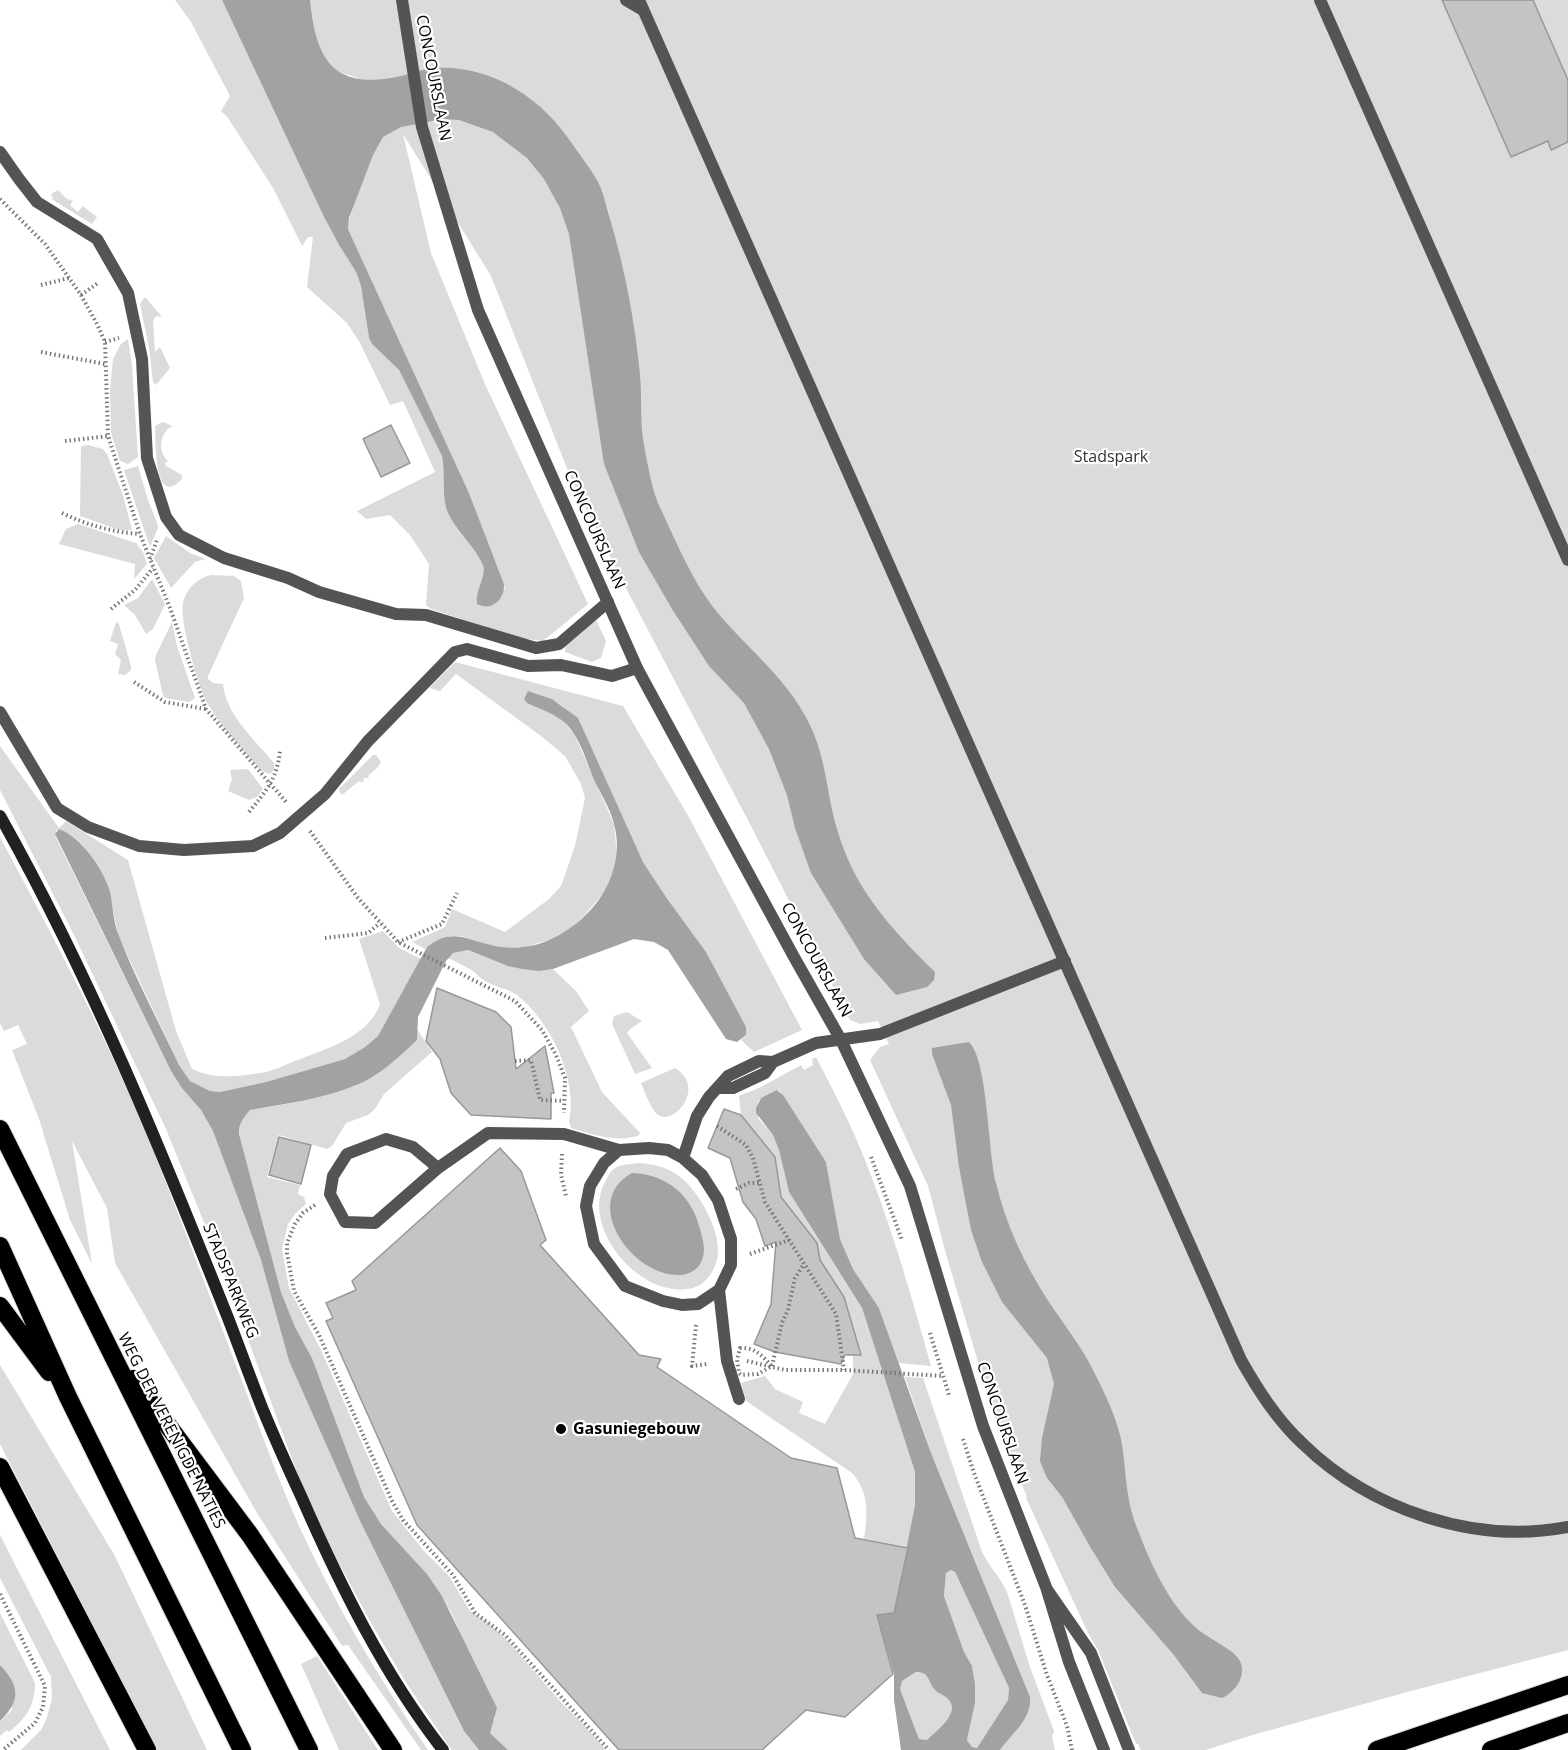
<!DOCTYPE html>
<html>
<head>
<meta charset="utf-8">
<style>
  body { margin:0 }
  canvas { display:block; background:#fff }
</style>
</head>
<body>
<canvas width="1568" height="1750"></canvas>
<script>
const context = document.querySelector('canvas').getContext('2d');
context.lineJoin = 'round';
function paint(path, color) { context.fillStyle = color; context.fill(path, 'evenodd'); }
function trace(path, color, width, dash) { context.strokeStyle = color; context.lineWidth = width; context.lineCap = dash ? 'butt' : 'round'; context.setLineDash(dash || []); context.stroke(path); }
function drawText(font, color, halo, rows, align = 'center') {
  context.font = font + ' "Open Sans",sans-serif'; context.lineWidth = 4.5; context.setLineDash([]); context.textBaseline = 'middle'; context.strokeStyle = halo; context.fillStyle = color; for (const [text, x, y, turn = 0] of rows) {
    context.save(); context.translate(x, y); context.rotate((+turn || 0) * Math.PI / 180); context.textAlign = isNaN(turn) ? turn : align; if (halo) context.strokeText(text, 0, 0); context.fillText(text, 0, 0); context.restore();
  }
}
const green = new Path2D(`
  M175,0H222L323,215L339,245L356,272L361,286L369,338L372,344L399,370L442,456C446,476 440,499 450,517C460,535 477,549 484,568V575L477,595L505,589L504,584L469,493L348,229C350,212 372,147 383,137C387,133 395,130 399,128C393,119 368,84 361,80C352,74 339,75 331,67C316,50 313,21 310,0H1568V1650L1407,1692L1249,1736L1206,1750H1141L1138,1744H1136L1098,1650L1088,1633L1026,1498L1027,1497L995,1419L946,1254L928,1186L870,1060L880,1047L889,1044L878,1021L860,1024L850,1020L751,826L618,573L572,481L491,276L403,134L431,253L485,384L588,604L543,641L519,638L431,609L426,605L429,564L410,535L390,515L366,519L357,511L435,472L403,401L390,405L360,343L347,323L307,287L313,237H308L302,246L273,188L228,118L221,111L230,96L191,22ZM968,1210L1021,1324L1002,1302L971,1230ZM1053,1390L1183,1667L1089,1545L1062,1497L1047,1478Z
  M58,190L67,199L73,201L70,205L78,212L83,206L97,217L92,224L53,200L51,194Z
  M144,298H146L162,317L156,316L153,321L155,352L160,347L170,368L156,385L153,382L149,348L140,304Z
  M128,339L132,366L138,457L128,464L120,461L111,433L110,390L113,359L121,344Z
  M163,422L172,426C160,433 157,451 168,461L165,463L166,466L182,475V479C153,510 156,439 155,426Z
  M88,445L103,449L107,454L123,495L132,530H119L80,516L81,446Z
  M138,466L148,500L157,523L158,528L150,547L124,470Z
  M78,524L136,543L143,552L147,564L134,579L135,564L59,544L66,529Z
  M166,536L190,553L206,559L195,562L171,588L154,558Z
  M211,575L234,576L241,581L244,598L208,676V679L213,683L223,684C226,715 255,740 274,763V770L270,774L261,771C243,750 223,729 209,706C199,690 179,621 183,603C186,589 197,578 211,575Z
  M152,579L165,604L153,629L146,634L135,615L124,605L138,598Z
  M596,620L606,641L601,658L592,662L565,652L566,646Z
  M116,622L119,624L131,666V670L125,675L118,674L121,660L115,654L118,644L110,641Z
  M172,622L177,646L195,698L189,702L166,698L163,695L155,661L156,655Z
  M455,662L623,706L690,819L802,1030L754,1052L741,1040L746,1035L706,952L666,897L643,862L564,707L552,699L528,691L551,713L562,719L575,736L614,824L617,855L614,869L606,890L583,917L570,929L551,939L526,947L510,948L493,946L461,936H450L427,947L425,949L412,942L445,927L452,909L505,932L549,899L561,886L575,846L585,798L581,784L565,756L541,736L456,674L440,691L429,688Z
  M0,746L59,828L66,821L128,860L176,1031L192,1069C213,1079 237,1077 260,1073C272,1072 284,1065 295,1061C325,1049 368,1038 380,1004L359,939L383,931L399,948L421,959L378,1036L365,1047L345,1059L266,1082L220,1092L210,1091L190,1081L179,1065L118,935L109,890L99,869L82,847L70,835L60,829L56,831V838L171,1071L201,1110L213,1130L261,1260L289,1361L361,1523L464,1731L479,1750H452L448,1745L405,1681L371,1623L335,1556L300,1481L216,1252L166,1129L74,935L0,790Z
  M373,755H376L381,762L378,767L368,776L369,778H364L363,783L359,781L342,795L341,794L339,789Z
  M248,769L263,789L257,797L249,800L228,791L232,779L230,770Z
  M0,837C54,939 109,1041 152,1147C184,1227 214,1308 245,1389C262,1435 279,1481 299,1526C335,1604 379,1679 428,1750H421L348,1645L342,1646L257,1513L115,1263L107,1208L72,1141L92,1264L70,1220L39,1119L12,1050L27,1044L18,1025L4,1031L0,1023Z
  M468,950C496,961 522,973 553,969L576,991L589,1011L571,1027L602,1092L640,1133L638,1136C614,1142 593,1135 571,1128L569,1122C578,1079 551,1022 517,995C507,988 497,988 487,982C482,980 478,975 473,971C465,966 456,962 448,958L453,953Z
  M627,1012L642,1021L630,1029L627,1033L652,1068L635,1074L612,1024L614,1016Z
  M417,1029L432,1052L384,1094L375,1109L368,1115L346,1123L332,1146L327,1149L279,1135L267,1177L300,1185L298,1194L304,1197L306,1204L295,1214L288,1224L282,1249L289,1288L321,1350L392,1511L423,1550L449,1576L470,1611L489,1623L509,1642L559,1700L584,1725L606,1750H508L490,1733L491,1724L495,1719L453,1616L442,1596L427,1574L381,1524L364,1497L312,1358L295,1327L281,1292L239,1134L241,1120L250,1110L292,1103L355,1086L417,1040Z
  M816,1057C834,1092 853,1128 867,1165C893,1231 912,1298 931,1366L899,1363L879,1308L853,1269L840,1239L826,1162L779,1090L761,1098L758,1102V1118L773,1135L779,1150L789,1192L862,1308L915,1472V1505L908,1547L864,1539C868,1514 869,1492 852,1473L746,1401L741,1383L765,1376L775,1389L803,1402L799,1413L825,1424L853,1374V1355H861L844,1297L820,1260L817,1243L781,1197L775,1156L741,1114L739,1096L759,1088L801,1065L804,1070L813,1065L812,1059Z
  M675,1068C708,1087 672,1130 656,1113C649,1105 645,1092 641,1083Z
  M640,1163C651,1164 662,1166 671,1171C694,1182 719,1225 718,1251C718,1258 715,1267 712,1272C706,1282 698,1288 687,1289C638,1296 579,1226 606,1180C608,1177 610,1171 614,1169C620,1164 632,1164 640,1163Z
  M0,1365L115,1556L207,1750H157L0,1444Z
  M905,1377L923,1378L981,1549C987,1565 1000,1576 1007,1592L1030,1667L1054,1731L1052,1737L1055,1750H1000L1030,1697L931,1453Z
  M0,1535L110,1750H21L41,1730L46,1720L52,1699L51,1677L0,1578Z
  M951,1570L955,1572L1009,1688L1008,1700L977,1748L972,1747L967,1740L975,1703L972,1666L964,1652L944,1596L946,1573Z
  M0,1613L35,1683C35,1706 26,1718 9,1732L7,1730L0,1736V1721L12,1710L6,1672L0,1665Z
  M317,1656L378,1750H339L301,1664Z
  M916,1672C930,1672 927,1681 935,1690C938,1694 943,1694 947,1698C963,1712 937,1731 927,1740L919,1739L900,1689L902,1681Z`);
const water = new Path2D(`
  M222,0H310C316,55 329,88 391,78C406,76 420,69 435,68C492,65 542,98 573,145C581,157 591,169 598,182C604,193 606,207 610,219C625,269 635,323 640,375C642,396 640,418 643,439C646,457 650,478 655,495C658,505 664,515 668,525C683,557 698,591 722,618C752,652 788,681 808,721C827,758 826,794 838,832C855,890 892,930 935,972L934,980L927,987L896,995L864,959L811,873L795,828L787,795L769,749L744,703L709,666L672,609L639,552L604,464L569,234L560,208L544,179L527,158L493,132L459,120L442,119L401,127L383,137L373,155L349,218L348,229L469,493L504,584C505,599 492,612 477,604C475,591 484,581 484,568C477,549 460,535 450,517C440,499 446,476 442,456L399,370L372,344L369,338L361,286L356,272L339,245L323,215Z
  M528,691L552,699L578,718L643,862L666,897L706,952L746,1027V1035L737,1042L726,1039L668,950L654,942L634,939L553,969L539,971L522,969L508,966L468,950L453,953L446,961L418,1017L417,1040C398,1058 378,1077 354,1086C321,1099 284,1104 250,1110C243,1118 239,1123 239,1134L281,1292L295,1327L312,1358L364,1497L381,1524L427,1574L442,1596L497,1708L490,1733L508,1750H479L464,1731L361,1523L289,1361L261,1260L213,1131L201,1110L182,1088L171,1071L55,834L59,829C81,837 104,870 110,892C113,906 113,922 119,936C136,980 159,1022 179,1065L190,1081L210,1091L220,1092L266,1082L345,1059L365,1047L378,1036L427,947C452,928 464,939 491,945C512,950 534,948 553,938C594,919 625,874 615,828C612,812 602,796 595,782C586,761 579,732 560,719C550,712 538,708 527,703L524,699Z
  M969,1042C988,1060 988,1153 996,1183C1006,1225 1024,1263 1047,1299C1064,1325 1083,1348 1096,1376C1106,1396 1116,1417 1121,1439C1126,1466 1125,1493 1134,1520C1148,1557 1165,1599 1194,1626C1204,1636 1232,1649 1238,1658C1249,1673 1236,1692 1222,1698L1202,1693L1173,1654L1115,1587L1089,1545L1062,1497L1047,1478L1040,1461L1042,1438L1054,1384L1047,1358L1002,1302L982,1262L971,1230L959,1167L951,1105L932,1054V1048Z
  M777,1090L783,1095L826,1162L840,1239L853,1269L879,1308L931,1453L1030,1697C1032,1719 1012,1733 1000,1750H901L894,1700V1674L877,1615L894,1613L915,1505V1472L862,1308L789,1192L779,1150L773,1135L756,1113V1108L761,1098ZM951,1570L955,1572L1009,1688L1008,1700L977,1748L972,1747L967,1740L975,1703V1685L972,1666L964,1652L944,1596L946,1573ZM916,1672C930,1672 927,1681 935,1690C938,1694 943,1694 947,1698C963,1712 936,1731 927,1740L919,1739L900,1689L902,1681Z
  M632,1173C667,1174 692,1196 700,1229C703,1241 706,1249 702,1260C699,1269 690,1274 681,1275C633,1278 579,1202 632,1173Z
  M0,1665C20,1686 21,1701 0,1721Z`);
const building = new Path2D(`
  M1442,0H1533L1568,80V142L1551,150L1548,141L1511,157Z
  M391,425L410,463L381,477L363,439Z
  M437,988L496,1012L511,1027L516,1069L545,1046L554,1093H551V1119L471,1115L451,1093L440,1059L426,1041Z
  M724,1109L741,1115L775,1157L781,1197L817,1243L820,1260L844,1297L861,1355H845L841,1364L775,1352L754,1344L771,1304L776,1242L765,1246L756,1219L743,1202L730,1158L708,1148Z
  M279,1137L311,1145L301,1184L269,1175Z
  M500,1148L521,1171L546,1240L540,1245L639,1355L661,1359L657,1367L791,1458L837,1468L855,1538L908,1548L894,1613L877,1615L893,1674L845,1717L806,1710L762,1750H619L417,1525L326,1321L333,1318L326,1303L356,1290L352,1281Z`);
const path = new Path2D(`
  M0,199L45,244L81,295L97,324L105,342L108,436L140,534L170,608L206,709L286,802
  M41,285L69,278
  M81,295L98,283
  M105,342L119,338
  M41,352L105,364
  M65,441L108,436
  M62,513C87,525 112,532 140,534
  M150,559L157,540
  M111,609L135,590L153,568
  M134,682L165,702L206,709
  M249,812C266,791 277,779 280,751
  M310,831L358,898L398,942L515,1001L542,1030L556,1055L565,1078L564,1113
  M325,938L368,933L380,923
  M398,942L442,924L457,893
  M515,1061L531,1060L540,1100L564,1101
  M717,1126L746,1145L753,1158L765,1202L836,1314L844,1370
  M562,1154L561,1175L566,1196
  M871,1157L902,1240
  M736,1189L749,1183H760
  M315,1205L303,1213L295,1224L287,1243V1253L294,1291L319,1335L392,1501L403,1520L453,1575L475,1613L505,1635L609,1750
  M750,1254L789,1240
  M696,1325L692,1366L707,1364
  M930,1333L949,1395
  M740,1348C755,1347 762,1356 772,1366L758,1374L741,1375L739,1373L737,1360Z
  M747,1361L785,1370H844L943,1376
  M772,1366L782,1323L788,1310L795,1278L804,1264
  M963,1439L974,1473L1025,1605L1047,1675L1067,1726L1072,1750
  M0,1594L45,1686L43,1707L35,1723L3,1750`);
const lane = new Path2D(`
  M626,0L643,10
  M0,152L19,179L37,202L97,239L128,293L142,359L147,458L166,517L179,535L224,558L288,578L319,592L396,614L426,615L536,648L559,644L608,602
  M0,712L57,808L88,827L139,846L184,850L253,846L280,833L325,794L368,741L455,652L467,649L528,666L561,665L612,676L637,668
  M719,1088H733L765,1073L773,1062L816,1043L880,1034L1065,961
  M649,1148L668,1150L683,1158L702,1175L718,1200L731,1239V1265L719,1290L698,1304L682,1305L663,1301L625,1286L594,1244L586,1206L590,1186L604,1163L619,1150Z
  M683,1158L697,1116L709,1097L728,1076L759,1061L773,1062
  M438,1168L413,1147L386,1139L347,1154L333,1176L330,1194L345,1222L375,1223L438,1168L488,1133L564,1134L619,1150
  M719,1290L727,1361L739,1399
  M1048,1591L1091,1653L1129,1750`);
const street = new Path2D(`
  M402,0L422,127L478,310L637,668L794,957L841,1040L910,1186L983,1426L1046,1587L1069,1662L1104,1750
  M639,0L1241,1360C1258,1390 1277,1420 1303,1444C1371,1510 1475,1545 1568,1527
  M1320,0L1568,560`);
const secondary = new Path2D(`
  M0,816C90,976 160,1147 228,1318C240,1349 251,1380 263,1410C275,1439 288,1468 301,1496C340,1585 383,1673 443,1750`);
const highway = new Path2D(`
  M0,1129L309,1750
  M0,1246L68,1397L242,1750
  M0,1306L49,1372
  M133,1379L250,1535L393,1750
  M0,1467L147,1750
  M1377,1750L1568,1685
  M1491,1750L1568,1723`);
const markers = [
  [561,1429,6,"#000"]
];
const streetNames = [
  ["CONCOURSLAAN",433,78,79],
  ["CONCOURSLAAN",594,530,66],
  ["CONCOURSLAAN",816,960,61],
  ["STADSPARKWEG",230,1281,68],
  ["CONCOURSLAAN",1002,1423,71],
  ["WEG DER VERENIGDE NATIES",171,1431,63]
];
const parkNames = [
  ["Stadspark",1111,457]
];
const poiNames = [
  ["Gasuniegebouw",573,1429]
];
paint(green, '#dbdbdb');
paint(water, '#a2a2a2');
paint(building, '#c4c4c4');
trace(building, '#989898', 1.5);
trace(highway, '#dbdbdb', 20);
trace(path, '#767676', 4, [1.5, 3]);
trace(lane, '#545454', 12);
trace(street, '#545454', 12);
trace(secondary, '#212121', 12);
trace(highway, '#000', 18);
for (const [x, y, r, color] of markers) { const dot = new Path2D(); dot.arc(x, y, r, 0, 2 * Math.PI); context.fillStyle = color; context.fill(dot); trace(dot, '#fff', 2); }
drawText('16px', '#000', '#fff', streetNames);
drawText('16px', '#323232', '#fff', parkNames);
drawText('bold 16px', '#000', '#fff', poiNames, 'left');
</script>
</body>
</html>
